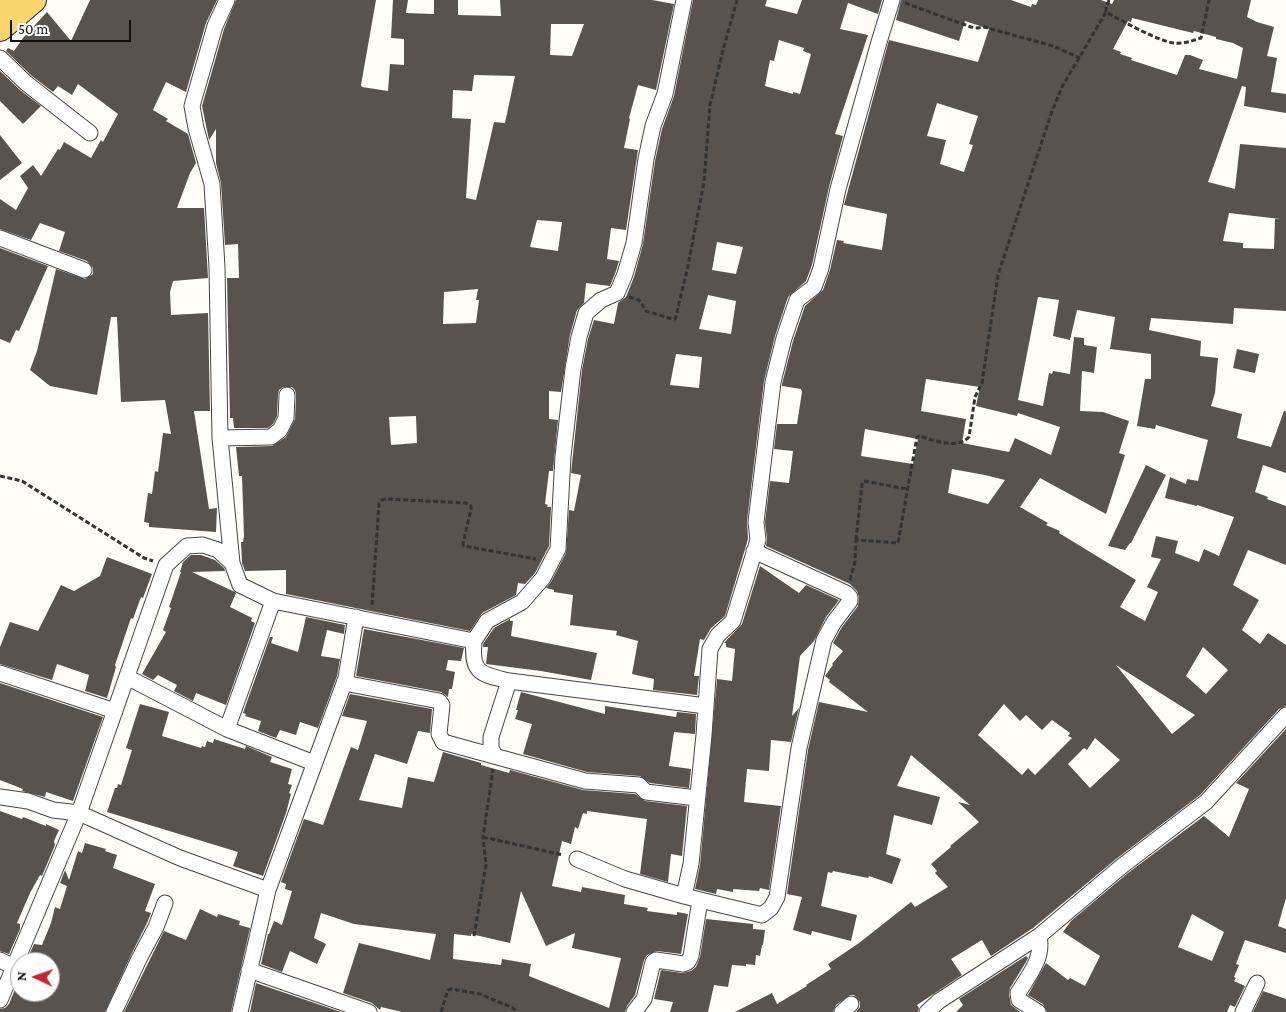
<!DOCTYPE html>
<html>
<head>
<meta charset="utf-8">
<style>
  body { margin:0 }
  #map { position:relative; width:1286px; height:1012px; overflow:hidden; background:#fffdf5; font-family:"Crimson Pro",serif }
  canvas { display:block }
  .north { position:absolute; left:10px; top:952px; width:50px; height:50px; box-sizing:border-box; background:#fff; border:1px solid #a0a0a0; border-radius:50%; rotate:273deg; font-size:14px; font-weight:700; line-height:20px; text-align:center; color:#111 }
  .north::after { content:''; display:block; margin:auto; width:18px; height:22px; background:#c4262e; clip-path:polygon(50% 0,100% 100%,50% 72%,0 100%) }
  .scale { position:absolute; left:10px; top:20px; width:121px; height:22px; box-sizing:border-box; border:2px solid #111; border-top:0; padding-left:6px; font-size:15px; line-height:18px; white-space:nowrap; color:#111; -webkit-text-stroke:4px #fff; paint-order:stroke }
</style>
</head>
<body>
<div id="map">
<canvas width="1286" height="1012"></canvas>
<div class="north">N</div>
<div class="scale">50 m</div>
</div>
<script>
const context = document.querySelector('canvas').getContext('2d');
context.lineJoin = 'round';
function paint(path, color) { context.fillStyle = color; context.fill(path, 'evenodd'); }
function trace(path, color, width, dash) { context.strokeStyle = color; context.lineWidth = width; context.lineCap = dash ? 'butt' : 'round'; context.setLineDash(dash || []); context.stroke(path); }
const building = new Path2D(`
  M90,0H217L206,23L186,92L166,82L153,110L168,119L166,121L188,134L196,163L190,173L177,208H204L208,278L173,281L170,292L171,315L208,313L210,411H194L209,509L217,508L216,532L149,527V523L144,522L148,493L152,494L155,471L158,472L163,433L171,434L165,400L121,402L117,317H111L97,395L50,386L30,370L37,351L56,269L85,279L93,274V268L87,261L59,251L65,232L40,223L31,240L0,229V199L16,210L28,188L20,176L33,165L41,176L58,149L60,150L64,142L91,158L101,140L103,142L118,114L78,84L72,95L58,86L53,92L32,76L6,51L8,48L14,51L23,38L47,12L71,41Z
  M236,0H376L361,85L362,87L388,91L390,64L404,65V39L391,38L393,0H408L406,13L434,14V0H458V15L501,16L500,0H652L674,4L656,90L638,85L629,118L630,119L624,148L638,150L626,230L611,228L607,259L619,261L616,271L610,286L586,283L584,303L577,310L570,335L561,392L549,391V419L558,420L553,471H549L545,504L548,505L547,507H551L549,546L535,573L525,584L518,583L516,595L482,613L470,631L286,594V570L245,571L242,563L241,542H243L244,536L242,476H239L236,447L272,446L286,437L295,419L296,395L295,390L292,387H283L279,390L278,395L277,416L273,424L268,428H234L233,418H230L227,278H239L238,244L225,245L221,183L216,163V129L209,140L202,106L224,29ZM551,24H584L572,56L550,55ZM474,75L515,76L505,123L494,122L476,200L466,198L471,119L452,118L453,90L472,91ZM537,220L562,222L558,251L530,247ZM478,289L476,300H479L476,323L443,324L444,292ZM416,416L417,443L391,445L389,417Z
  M693,0H767L765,6L797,14L802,0H882L878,14L848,3L840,29L868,35L835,134L843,136L829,187L812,265L806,281L788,297L775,336L764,381L747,521L748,539L725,616L711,628L704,640L700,639L694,676H699L697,695L653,690L654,679L632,674L638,641L616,635L617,631L570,625L573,595L554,592V590L546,588L551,582L566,553L569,510L574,511L581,475L571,473L582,370L588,339L594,320L614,324L618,303L626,297L634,277L643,244L655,161L662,129L674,96ZM779,40L804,48L803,51L811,54L800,94L793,92V94L765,86L770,60L774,61ZM717,242L743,247L736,274L712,270ZM708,295L736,301L731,334L699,329ZM676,354L702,357L699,388L670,385Z
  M901,0H1011L1031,7L1032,4L1036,5L1038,0H1101L1112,4L1114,0H1251L1247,17L1257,22L1274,27L1267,56L1277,58L1271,92L1286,94V113L1244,106L1246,87L1242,86L1208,182L1235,189L1240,144L1286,148V311L1234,308L1233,324L1151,318L1149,330L1201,341L1200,356L1218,358L1215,393L1211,406L1242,414L1237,438L1271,447L1284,411H1286V473L1263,465L1255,492L1268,497L1267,499L1286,506V565L1248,550L1233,585L1259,600L1242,630L1260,644L1268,633L1286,645V706L1279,709L1200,795L1116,859L1033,928L991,956L982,940L951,959L962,975L917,1005L919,1008L918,1012H856L860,1007V1002L854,995H850L836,1005L833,1012H735L772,993L777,1004L807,986L806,985L831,969L828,964L859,943L911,902L915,907L948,887L935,873L937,871L931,864L951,847L950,846L979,822L958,802L970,805L911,755L897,786L940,797L932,825L894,815L886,854L901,859L892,884L869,876L868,878L833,871L832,873L828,872L821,906L857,915L851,941L812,931L811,935L793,930L802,897L787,894L808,750L819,702L868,712L829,682L830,680L825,676L833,665L832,664L843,651L833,643L842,627L858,606L859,597L857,591L850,584L766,546L767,539L765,522L770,481L789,483L793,451L774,449L777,424H797L802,392L801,389L782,386V384L793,341L805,306L823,290L830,270L837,240L844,241L843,243L882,250L887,214L844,205L889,40L978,62L989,29L965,21L959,41L896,20ZM1132,18L1193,33L1194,31L1216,37V39L1233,43L1243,48L1237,79L1199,69L1203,60L1190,55H1185L1177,75L1131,60L1132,58L1120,54L1121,52L1113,49L1128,21L1131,22ZM937,103L978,116L969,144L973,145L964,172L940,164L946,140L927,136ZM1229,213L1280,219H1275L1274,249L1243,248V243L1223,241ZM1038,297L1059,300L1053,336L1070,340L1077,310L1115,317L1110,349L1151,354V379H1145L1137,426L1155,429L1156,425L1208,440L1198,481L1187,479L1186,484L1170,477L1165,498L1197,506V505L1234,517L1219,556L1204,549L1199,562L1175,553L1178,541L1156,536L1151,557L1161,559L1147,587L1158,592L1145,621L1120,607L1136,580L1059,533L1060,531L1046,525L1048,523L1020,507L1040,478L1106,514L1125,455L1119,453L1129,421L1103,412L1080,411L1082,371L1094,373L1097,347L1084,345V338L1074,337L1070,374L1053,371L1052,374L1049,373L1043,406L1018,400ZM926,379L980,387L976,406L1017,416L1018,413L1060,427L1051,455L1015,438L1009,452L962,443L966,419L921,411ZM865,429L918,439L913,464L861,456ZM952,469L985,475L1005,480L988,504L948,493ZM1203,647L1228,670L1206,694L1186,676ZM1116,665L1195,715L1172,734ZM1004,704L1020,721L1026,715L1042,730L1052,720L1070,733L1068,736L1072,738L1035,775L1028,768L1022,775L978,735ZM1095,738L1120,760L1090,788L1068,764L1084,748L1087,750Z
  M0,71L20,90L41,106L23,124L0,101Z
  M0,135L22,163L0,180Z
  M0,248L48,266L19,331L16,330L10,343L0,339Z
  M1237,349L1259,354L1255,373L1233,368Z
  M1146,465L1166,475L1131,543H1130L1125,550L1108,546Z
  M191,555H201L215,560L224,568L225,571L192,572L235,592L236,593L230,607L252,618L251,621L255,623L226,705L196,693L193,701L174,691L177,685L158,675L153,680L142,674L166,632L163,630L171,608L169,607L181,572H180L183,562Z
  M107,557L152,574L143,598L141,597L133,619L131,618L115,665L116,667L107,698L85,691L89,675L57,664L52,680L0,664V647L10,622L38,631L61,585L74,591L100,576Z
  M760,566L799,593L806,585L839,600L826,617L814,641L800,656L792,716L799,708L791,742L771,740L769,771L747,769L744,802L781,806L769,890L760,888L759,891L733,889V892L717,889L716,894L695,889L700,865L717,679L732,681L735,649L726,647V643H724L742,624Z
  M306,617L345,625L344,634L327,630L321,656L340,659L337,676L318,728L300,722L296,735L280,730L276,738L258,731L261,721L245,716L246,714L243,713L270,637H273L271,643L298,652Z
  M510,619V621H513L511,636L597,653L591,680L541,671L486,664L488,647H483V644L494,628Z
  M364,629L464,648L461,661L448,660L446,670L455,672L452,689H449L448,697L441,692L356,676Z
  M0,683L103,717L73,801L46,792L45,797L22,791L23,789L0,780Z
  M521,692L605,714V706L676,717L677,712L696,714L695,734L674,732L669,766L691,769L689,788L650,783L640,776L587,772L523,754L532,724L515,719L518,710H516Z
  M350,694L432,709L430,733L418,731L407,764L375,754L359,800L402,808L408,777L434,782L443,752L481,763V765L509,773L510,770L583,790L635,794L645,801L687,806L682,856L671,854L668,882L640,874L647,819L587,811V814L583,813L578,829L575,827L571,844L562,841L552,886L581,892L582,887L625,895L624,904L648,908L647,911L677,915V912L688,914L681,954L657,951L647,955L644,960L635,995L627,1006L625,1012H402L381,1007L380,1010L372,1003L343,993L359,943L430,960L436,934L354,924L321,913L314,938L326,944L317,964L290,951L282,972L261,964L268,934H269L274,921L282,925L292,891L285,889L286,884L281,882L304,819L323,825L351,747L358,750L367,721L342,716ZM521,891L546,946L575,933L572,948L621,958L609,1008L529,976L531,964L502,959L501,965L453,959L454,934L471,936V934L510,943Z
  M140,704L169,712L162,736L201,748L202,746L205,747L207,741L213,743L214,739L245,749L246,746L272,757L270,762L292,769L288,784L292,785L289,793L291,794L286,813L263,876L233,866L238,852L107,812L115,788H117L118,784L121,785L132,750L126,748Z
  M1286,729V898L1278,926L1286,929V953L1245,940L1236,964L1239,965L1234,977L1236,978L1234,981L1245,986L1235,1007L1230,1005L1227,1012H1047L1043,1004L1028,995L1046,963L1068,980L1070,978L1085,986L1100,956L1063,932L1071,921L1128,873L1204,816L1229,837L1249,789L1236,783ZM1192,914L1224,932L1212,961L1178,947Z
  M0,811L22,819L23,817L46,826V824L59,830L54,841L55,845L42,876L40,875L30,893L17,923L20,924V929L9,954L0,951Z
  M85,843L106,849L105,851L117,855L113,868L155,884L145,911L151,913L147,923L131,955L105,1012H0V1009L5,1008L9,1004L20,977V992H50V962H26L34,944L42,945L51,923L55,907L60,909L67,886L60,883L65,870L69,880L78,851L82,853Z
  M200,909L217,917L218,914L240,921L239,925L250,928L231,1012H124L164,931L186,940Z
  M706,919L753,924V929L765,930L763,945H762L760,956L756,955L755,965L746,964V966L732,965L728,987L714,985L708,1012H670L673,1002L654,999L661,970L682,973L691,971L696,967L700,957Z
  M1026,956L1028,958L1026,962L1010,988L1009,994L1011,1005L1020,1012H956L963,1005L959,999Z
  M256,983L341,1012H250Z
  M1263,991L1286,999V1012H1253Z`);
const path = new Path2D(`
  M1109,0L1106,8V12C1120,20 1160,42 1174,43C1184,44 1192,41 1201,38L1209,0
  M905,3L971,27L978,28L984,27L1053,46L1080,58
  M629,297L639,300L646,311L672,319H675L676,316L688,266L704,182L710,105L723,50L737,0
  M0,476L22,481L144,558L153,561
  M856,540L862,484L864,481L907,489
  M850,580L855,562L856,541L858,540L898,543L917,437L919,436C934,440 956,450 969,437L975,397L982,383L998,275L1052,111L1062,87L1106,12
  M372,605L379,504L382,500L386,499L466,503L471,506V509L463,544L464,546L536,559
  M483,837L563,855
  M474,936L486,865L483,837L493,769
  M441,1012L448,990L452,989L480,994L513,1008L517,1012`);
const minor = new Path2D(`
  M227,0L215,26L192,106L196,128L212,184L217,267L220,438L232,563L240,585L273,601L474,641L487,621L522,602L543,578L558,549L563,456L573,369L579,337L586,313L601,300L617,293L625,274L634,243L646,159L653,126L665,94L684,0
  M0,58L26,83L90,133
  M0,238L84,270
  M220,438L271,437L280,430L286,418L287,395
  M474,641C471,674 481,674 509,681L706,706
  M0,673L115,711
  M127,677L227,729L314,763
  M344,683L439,701L442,705L439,734L443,742L585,781L639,785L646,792L697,798
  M227,729L273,601
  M495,756L491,748V737L509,681
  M0,797L28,801L53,810L79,813L180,858L268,890
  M577,859L625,879L684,896L691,864L704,735L710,649L718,635L733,621L758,540L756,522L773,382L784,338L797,300L814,287L821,268L838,189L879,42L892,0
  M684,896L762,915L771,908L777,897L799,748L824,640L834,622L850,601V597L846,593L754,551
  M0,960L14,967
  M249,970L369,1012
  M0,1000L79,813L166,565L187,546L203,545L218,550L232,563
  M114,1012L139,959L156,927L165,903
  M240,1012L268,890L346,678L356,617
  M634,1012L644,999L653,962L656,960L683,964L688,962L691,956L700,900
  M842,1012L851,1004
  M927,1012L939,1001L1039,936L1122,866L1206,802L1286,715
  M1038,1012L1019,1000L1018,993C1029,975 1044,958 1039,936
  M1243,1012L1257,983`);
const primary = new Path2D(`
  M0,5L6,0
  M0,29L34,0`);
paint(building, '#5a524d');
trace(minor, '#444', 17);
trace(primary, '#222', 26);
trace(path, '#333', 3, [5, 2.5]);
trace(minor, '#fff', 15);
trace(primary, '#f9d66b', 24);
</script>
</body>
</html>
